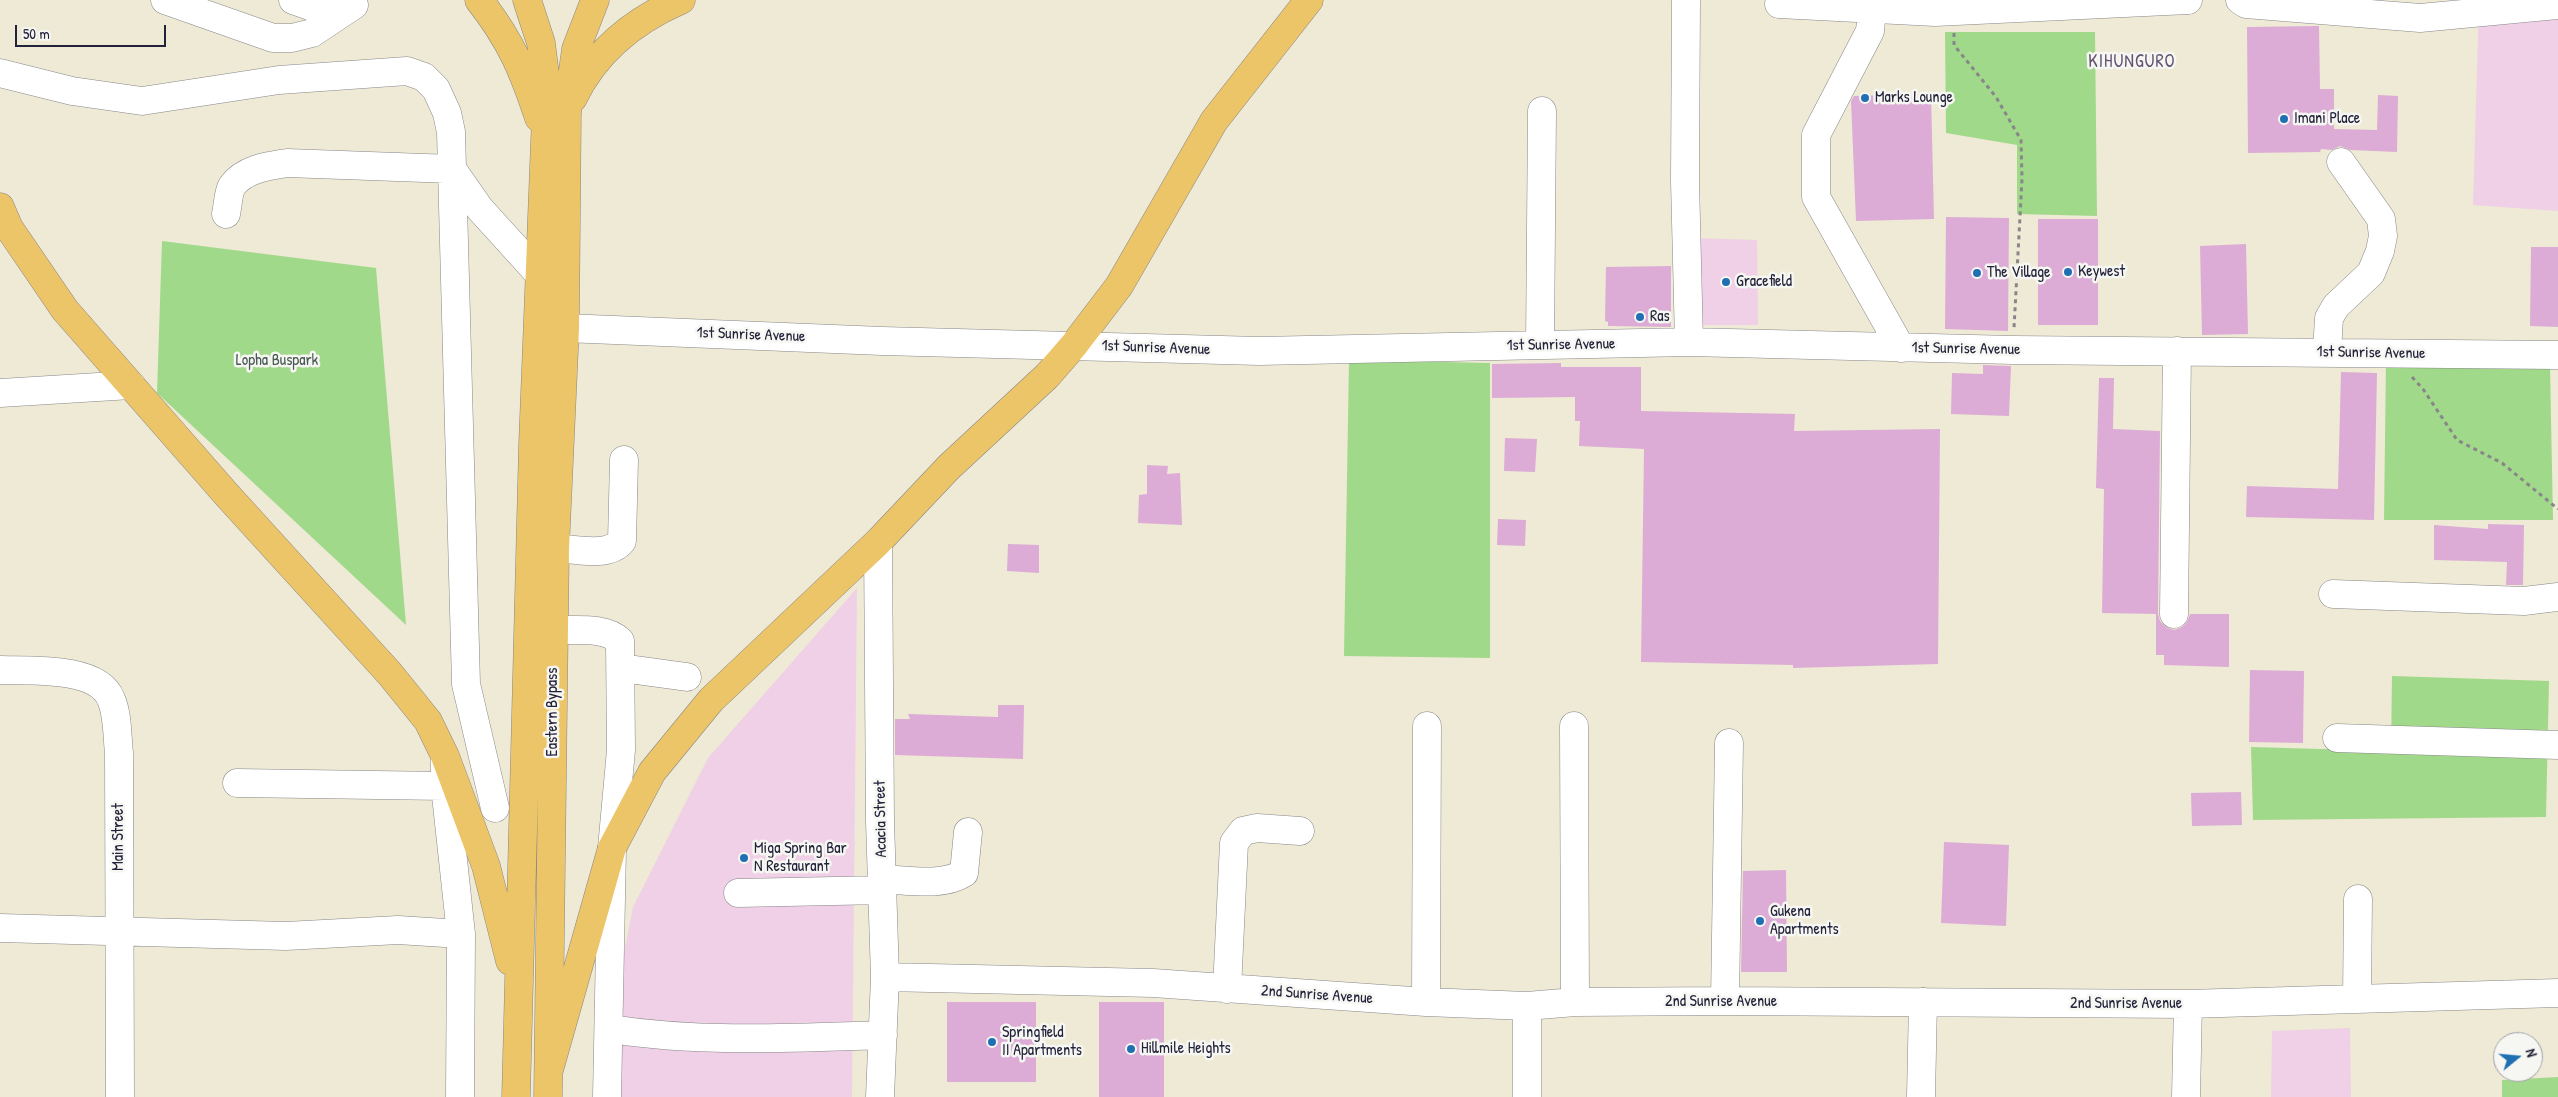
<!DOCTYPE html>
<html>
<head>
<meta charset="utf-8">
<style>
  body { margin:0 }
  #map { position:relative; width:2558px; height:1097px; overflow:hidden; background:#eeead5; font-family:"Patrick Hand",sans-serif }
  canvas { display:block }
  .north { position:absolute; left:2493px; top:1032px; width:50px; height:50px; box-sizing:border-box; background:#f6f6f2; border:1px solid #a1a1a9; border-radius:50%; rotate:73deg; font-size:14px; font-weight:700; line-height:20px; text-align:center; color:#22223b }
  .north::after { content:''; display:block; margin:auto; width:18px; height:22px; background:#1f6fb2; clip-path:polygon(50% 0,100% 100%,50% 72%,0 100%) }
  .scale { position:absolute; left:15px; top:25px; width:151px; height:22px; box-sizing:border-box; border:2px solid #22223b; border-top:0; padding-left:6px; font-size:15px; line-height:18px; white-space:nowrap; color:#22223b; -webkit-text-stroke:4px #f6f6f2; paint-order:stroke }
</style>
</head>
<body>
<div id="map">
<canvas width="2558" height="1097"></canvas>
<div class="north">N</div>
<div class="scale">50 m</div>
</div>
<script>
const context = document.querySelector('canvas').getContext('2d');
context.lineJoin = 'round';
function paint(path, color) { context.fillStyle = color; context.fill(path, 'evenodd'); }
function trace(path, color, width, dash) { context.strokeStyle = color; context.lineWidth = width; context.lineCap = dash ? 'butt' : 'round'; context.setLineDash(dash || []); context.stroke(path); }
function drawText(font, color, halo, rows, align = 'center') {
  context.font = font + ' "Patrick Hand",sans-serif'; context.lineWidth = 5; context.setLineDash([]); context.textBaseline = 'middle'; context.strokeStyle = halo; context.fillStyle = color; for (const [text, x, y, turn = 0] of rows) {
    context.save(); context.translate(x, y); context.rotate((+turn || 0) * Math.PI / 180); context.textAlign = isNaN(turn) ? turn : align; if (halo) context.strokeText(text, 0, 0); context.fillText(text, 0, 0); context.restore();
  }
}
const built = new Path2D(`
  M2479,0H2558V211L2473,205Z
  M1695,238L1757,240L1758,325H1696Z
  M857,588L852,1097H596L633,907L708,758Z
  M2350,1028L2351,1097H2271L2272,1031Z`);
const green = new Path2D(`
  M1945,32H2095L2097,216L2017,214V145L1946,133Z
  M162,241L376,268L406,625L157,393Z
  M1349,360L1490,363V658L1344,656Z
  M2386,361L2550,366L2553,520H2384Z
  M2392,676L2549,681L2546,817L2253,820L2251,747L2391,751Z
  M2558,1077V1097H2502V1080Z`);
const building = new Path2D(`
  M2319,26L2320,89H2334V129L2377,130L2378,95L2398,96L2397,152L2351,150L2340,146L2332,150L2321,149L2320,152L2248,153L2247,27Z
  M1931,94L1934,219L1856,221L1851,101L1854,96Z
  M1946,217L2009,218L2008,331L1945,329Z
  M2038,219H2098V325H2038Z
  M2246,244L2248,334L2202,335L2200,246Z
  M2531,247H2558V327L2530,326Z
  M1671,266V327L1608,326V322L1605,321L1606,267Z
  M1561,363V367H1641V411L1795,414L1794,431L1940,429L1938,664L1793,668V665L1641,662L1644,449L1579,446L1580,421H1575V397L1492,398V364Z
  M1983,365L2011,366L2009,416L1951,414L1952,373L1983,374Z
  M2341,372L2377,373L2374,520L2246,517L2247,486L2338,489Z
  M2099,378H2114L2113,429L2160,431L2158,614L2102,613L2104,489L2096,488Z
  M1505,438L1537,439L1535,472L1504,471Z
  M1147,465L1168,466L1167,474L1180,473L1182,525L1138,523L1139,495L1147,494Z
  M1498,519L1526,520L1525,546L1497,545Z
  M2488,524L2524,525L2523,585H2506L2507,562L2434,560V525L2488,529Z
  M1008,544L1039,545V573L1007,571Z
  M2156,614H2158L2160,621L2166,627L2174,630L2182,627L2187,622L2190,614H2229V667L2164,665V655H2156Z
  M2250,670L2304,671L2303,743L2249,742Z
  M998,705H1024L1023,759L895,755V719H910L908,714L998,717Z
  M2241,792L2242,825L2192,826L2191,793Z
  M1944,842L2009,845L2006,926L1941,923Z
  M1786,870L1787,972H1741L1743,871Z
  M947,1002H1036V1082H947Z
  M1099,1002H1164V1097H1099Z`);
const path = new Path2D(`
  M1954,33V45L1996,97L2021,140L2022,179L2014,328
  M2412,377L2423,389L2457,440L2502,463L2558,509`);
const minor = new Path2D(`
  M165,0L273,38H292L312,33L354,5
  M293,0L327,12L351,6
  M1686,0L1685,181L1689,342
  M1873,0L1870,31L1816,135V197L1901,348
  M2240,0L2246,4L2420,18L2558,5
  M1779,4L1935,12L2188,0
  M0,73L72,91L142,101L279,80L407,71L424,77L436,89L447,113L451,132L466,684L495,808
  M226,214C228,205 228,193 232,186C244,169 268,166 287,163L452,169L480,209L539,274
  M565,328L882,341L1259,351L1689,342L2013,350L2558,355
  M1540,345L1542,111
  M2327,352L2329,318L2336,306L2371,273L2380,251L2383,236L2381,219L2341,162
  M0,393L131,385
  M878,542L880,821L885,977L880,1097
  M555,548C575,549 608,558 622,541L624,460
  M2333,594L2524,601L2558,597
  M2174,614L2177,351
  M554,630C575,631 605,626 620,641L621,750L612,848L607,1097
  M621,668L687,677
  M0,670C30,671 98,666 111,699C118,715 117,736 119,753L120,1097
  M1574,726L1575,1002
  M2337,738L2558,745
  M445,762V786L461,934L460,1097
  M237,783L445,786
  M882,879C908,880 942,887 964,873L968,832
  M738,893L883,890
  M0,928L286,936L398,930L461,934
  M885,977L1153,983L1426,1002L1527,1006L1575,1002L1725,1001L2188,1004L2558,993
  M1227,989L1234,843L1243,831L1257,828L1300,831
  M2357,999L2358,899
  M1725,1001L1729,743
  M1426,1002L1427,726
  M610,1029C702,1043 790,1038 883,1035
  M1527,1097V1006
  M1921,1097L1923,1002
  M2186,1097L2188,1004`);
const major = new Path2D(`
  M479,0C511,41 523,70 539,118
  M573,98C595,52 635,20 681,0
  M0,207L9,228L65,310L227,495L390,674L428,721L445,756L486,866L510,961
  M549,1070L612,848L652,772L711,700L878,542L949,467L1047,376L1074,345L1119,286L1214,121L1309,0
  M516,1097L533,444L547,91L541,43L527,0
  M548,1097L555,548L565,328L567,113L576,49L595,0`);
const markers = [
  [1865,98,5,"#1f6fb2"],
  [2284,119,5,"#1f6fb2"],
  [2068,272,5,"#1f6fb2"],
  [1977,273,5,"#1f6fb2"],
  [1726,282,5,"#1f6fb2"],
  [1640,317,5,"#1f6fb2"],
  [744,858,5,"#1f6fb2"],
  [1760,921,5,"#1f6fb2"],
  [992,1042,5,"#1f6fb2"],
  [1131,1049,5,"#1f6fb2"]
];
const poiNames = [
  ["Marks Lounge",1875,98],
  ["Imani Place",2294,119],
  ["Keywest",2078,272],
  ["The Village",1987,273],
  ["Gracefield",1736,282],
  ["Ras",1650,317],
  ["Miga Spring Bar",754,849],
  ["N Restaurant",754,867],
  ["Gukena",1770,912],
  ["Apartments",1770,930],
  ["Springfield",1002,1033],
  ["II Apartments",1002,1051],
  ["Hillmile Heights",1141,1049]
];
const streetNames = [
  ["1st Sunrise Avenue",751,335,2],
  ["1st Sunrise Avenue",1561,345,-1],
  ["1st Sunrise Avenue",1156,348,2],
  ["1st Sunrise Avenue",1966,349,1],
  ["1st Sunrise Avenue",2371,353,1],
  ["Eastern Bypass",553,712,-90],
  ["Acacia Street",881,819,-91],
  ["Main Street",119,837,-90],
  ["2nd Sunrise Avenue",1317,995,4],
  ["2nd Sunrise Avenue",1721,1002],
  ["2nd Sunrise Avenue",2126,1004]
];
const parkNames = [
  ["Lopha Buspark",277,361]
];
const neighbourhoodNames = [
  ["KIHUNGURO",2132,62]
];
paint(built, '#efd0e6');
paint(green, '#a1d98b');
paint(building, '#dcacd6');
trace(minor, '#888688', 29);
trace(major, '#888688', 29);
trace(path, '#888688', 3, [4, 4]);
trace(minor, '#fff', 28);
trace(major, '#edc569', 28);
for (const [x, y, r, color] of markers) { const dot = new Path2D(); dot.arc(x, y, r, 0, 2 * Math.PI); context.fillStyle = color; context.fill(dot); trace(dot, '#f6f6f2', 2); }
drawText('16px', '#22223b', '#f6f6f2', poiNames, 'left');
drawText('16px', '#22223b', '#f6f6f2', streetNames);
drawText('16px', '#485953', '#f6f6f2', parkNames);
context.letterSpacing = '1px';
drawText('18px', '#635271', '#f6f6f2', neighbourhoodNames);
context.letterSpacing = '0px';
</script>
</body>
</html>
